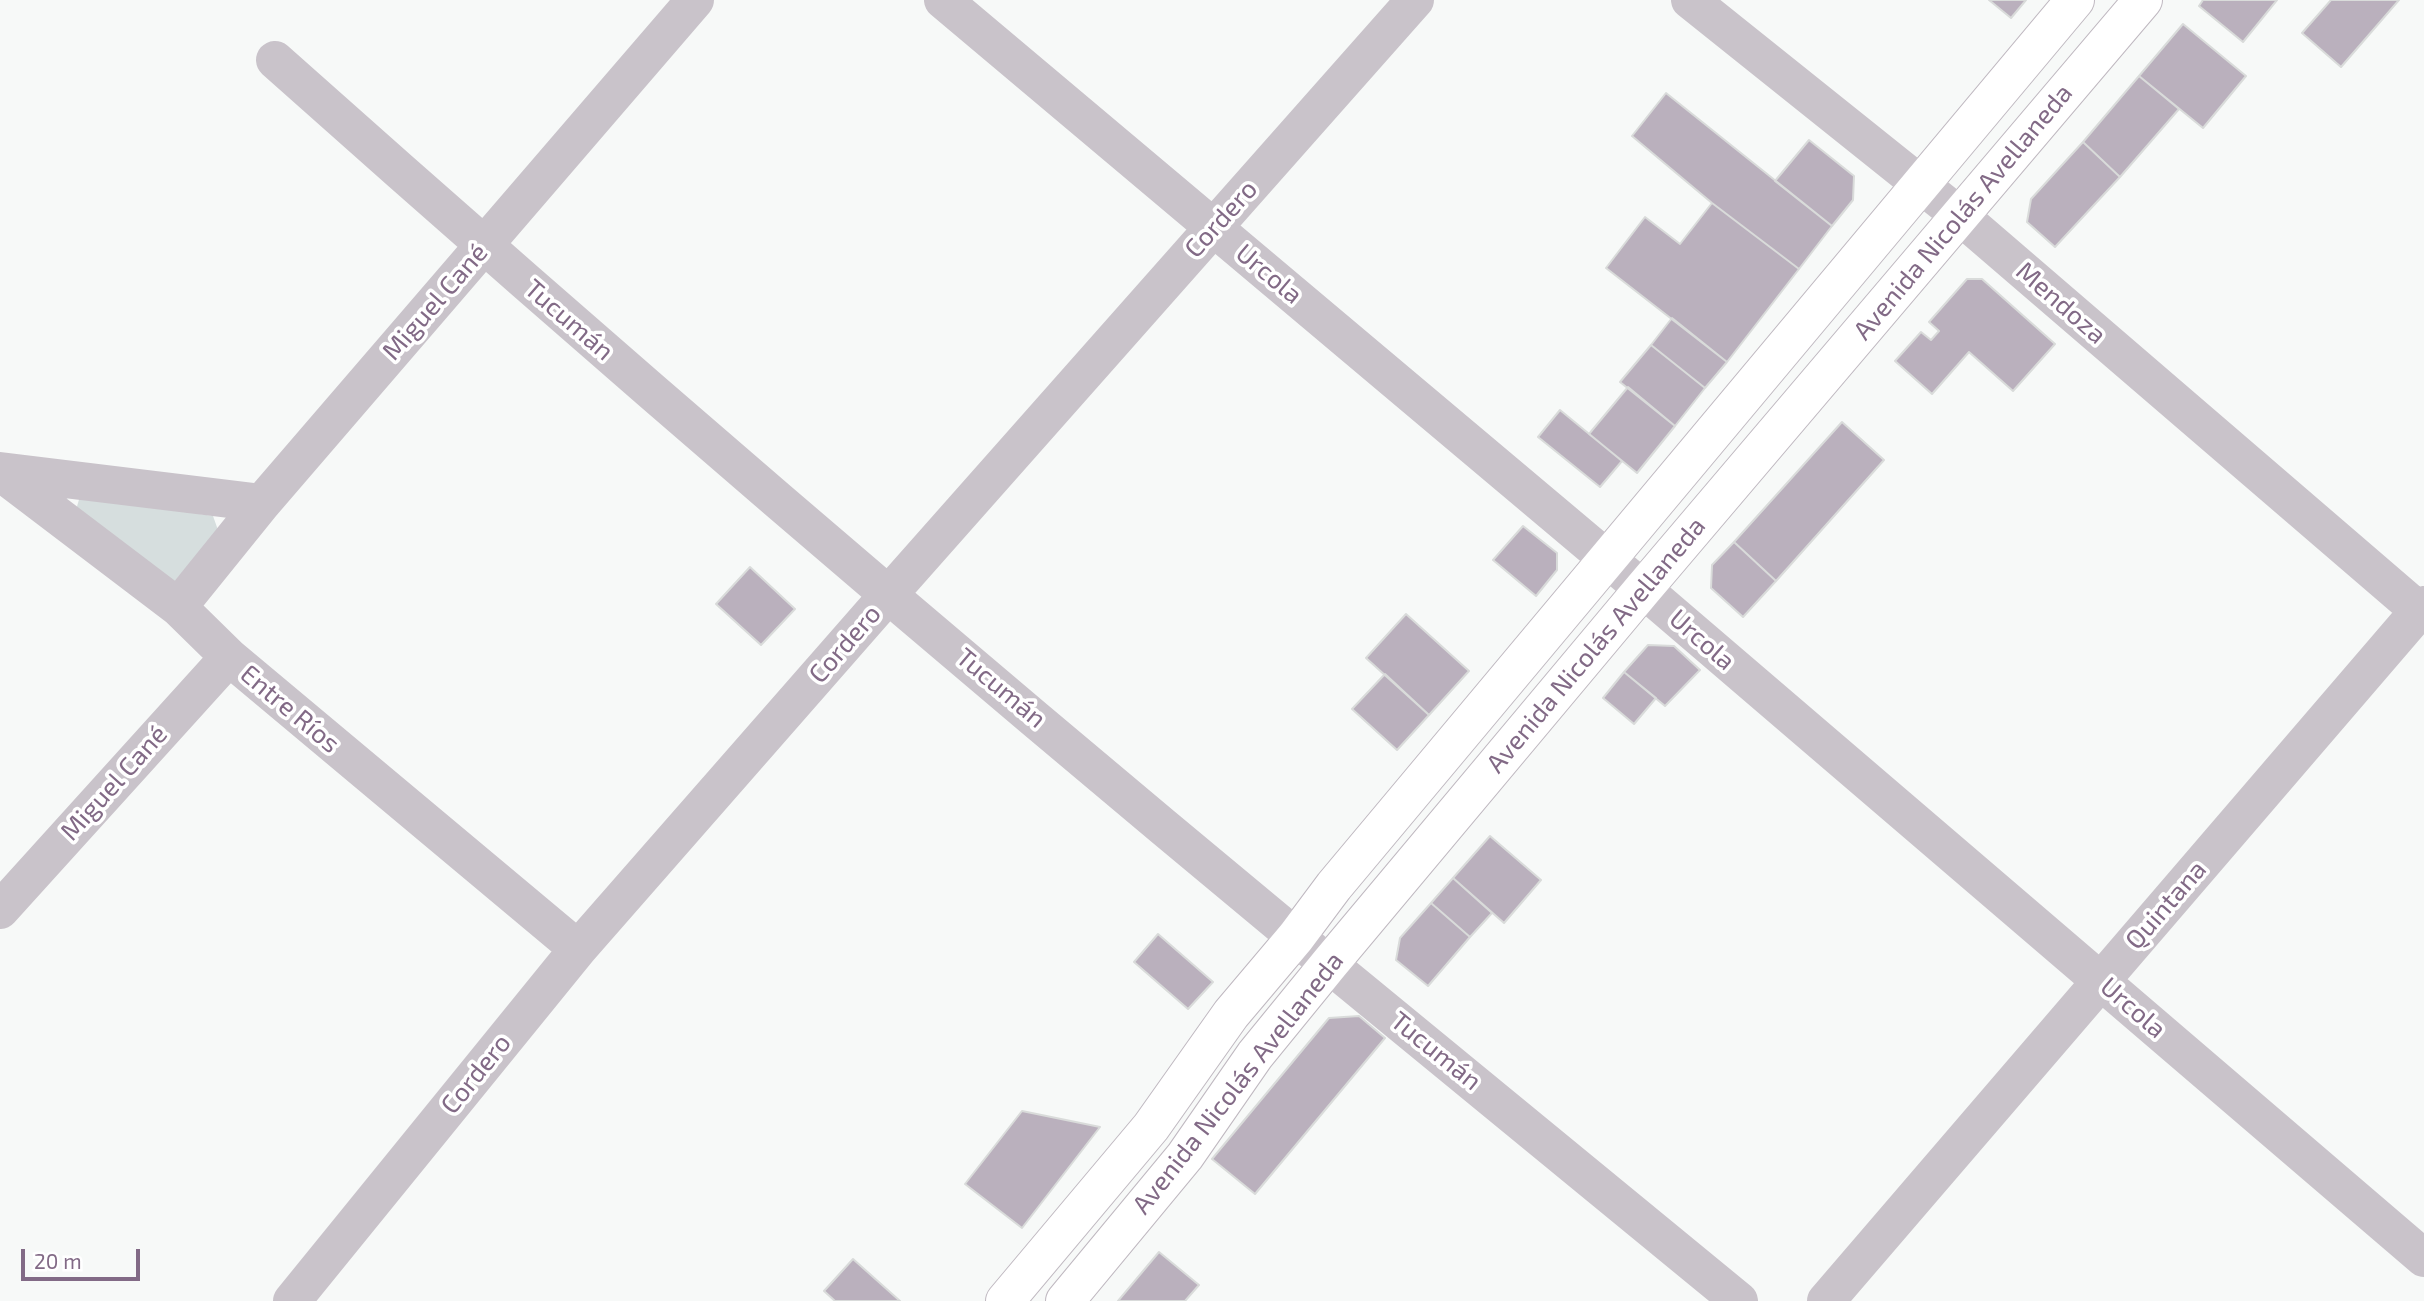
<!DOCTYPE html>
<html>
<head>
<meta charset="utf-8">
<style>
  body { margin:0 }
  #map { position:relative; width:2424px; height:1301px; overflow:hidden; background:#f7f9f8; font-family:"Exo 2",sans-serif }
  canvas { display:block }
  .scale { position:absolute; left:21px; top:1249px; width:119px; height:32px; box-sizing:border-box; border:4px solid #826a86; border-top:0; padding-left:9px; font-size:21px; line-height:24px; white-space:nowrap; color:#826a86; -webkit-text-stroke:5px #fff; paint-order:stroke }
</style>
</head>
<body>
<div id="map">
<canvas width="2424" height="1301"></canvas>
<div class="scale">20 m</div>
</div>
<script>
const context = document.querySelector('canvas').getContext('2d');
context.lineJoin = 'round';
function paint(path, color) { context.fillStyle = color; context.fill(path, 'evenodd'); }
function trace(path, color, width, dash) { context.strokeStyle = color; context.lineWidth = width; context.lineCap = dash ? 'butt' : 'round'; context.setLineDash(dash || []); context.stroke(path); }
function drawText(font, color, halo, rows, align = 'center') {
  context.font = font + ' "Exo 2",sans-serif'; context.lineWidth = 7; context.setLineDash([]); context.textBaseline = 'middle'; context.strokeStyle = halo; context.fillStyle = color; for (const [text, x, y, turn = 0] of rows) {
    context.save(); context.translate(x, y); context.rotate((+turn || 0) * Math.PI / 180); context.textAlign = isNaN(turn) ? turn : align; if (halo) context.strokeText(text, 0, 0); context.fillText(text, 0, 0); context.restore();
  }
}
const green = new Path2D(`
  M80,496L213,516L218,530L174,582L76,510Z`);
const building = new Path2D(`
  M1989,0H2026L2011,18Z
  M2203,0H2277L2243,42L2199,6Z
  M2331,0H2399L2341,67L2302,33Z
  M2183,24L2246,76L2203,128L2139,76Z
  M2139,76L2179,109L2120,177L2083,142Z
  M1666,93L1832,226L1799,269L1712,203L1632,136Z
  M1809,140L1854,176L1853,200L1832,226L1775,181Z
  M2083,142L2120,177L2055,247L2027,222L2031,199Z
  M1712,203L1799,269L1727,362L1606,268L1645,217L1680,244Z
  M1967,279H1982L2055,344L2013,391L1969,352L1932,394L1895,361L1921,332L1931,340L1939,331L1929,322Z
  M1672,318L1727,362L1705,388L1651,345Z
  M1651,345L1705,388L1675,426L1620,382Z
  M1628,387L1675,426L1637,473L1589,434Z
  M1560,410L1622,461L1600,487L1538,437Z
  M1842,422L1884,460L1776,581L1734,542Z
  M1523,526L1557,553V570L1536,596L1493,560Z
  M1734,542L1776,581L1743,617L1711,588L1712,565Z
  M750,567L795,609L761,645L716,604Z
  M1406,614L1469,671L1429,715L1366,658Z
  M1648,645L1674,646L1700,670L1665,706L1624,672Z
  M1624,672L1656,698L1634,724L1603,698Z
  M1385,674L1429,715L1397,750L1352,709Z
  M1490,836L1541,880L1504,923L1453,878Z
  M1453,878L1492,913L1470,937L1431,903Z
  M1431,903L1470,937L1428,986L1396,960L1400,938Z
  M1158,934L1213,982L1188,1009L1134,962Z
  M1359,1016L1385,1038L1255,1194L1212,1159L1329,1018Z
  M1022,1111L1100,1127L1022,1228L965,1184Z
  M1159,1252L1199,1285L1185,1301H1118Z
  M853,1259L900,1301H835L824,1291Z`);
const street = new Path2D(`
  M943,0L1643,589L2424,1258
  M1690,0L1960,216L2424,615
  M275,60C608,357 948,649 1292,934C1441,1057 1591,1178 1739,1301
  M0,471L262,503
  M0,472L178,607L229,657L578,949
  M178,607L262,503L695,0
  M0,910L229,657
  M292,1301L578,949L889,594L1415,0
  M1826,1301L2424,605`);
const secondary = new Path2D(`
  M1005,1301L1151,1127L1231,1014L1296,937L1334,886L2075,0
  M1065,1301L1185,1156L1255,1055L1330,963L1643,589L2143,0`);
const streetNames = [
  ["Avenida Nicolás Avellaneda",1963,212,-50],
  ["Cordero",1221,219,-48],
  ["Urcola",1269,274,40],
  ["Miguel Cané",435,302,-49],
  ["Mendoza",2061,303,41],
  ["Tucumán",569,320,41],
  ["Urcola",1702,640,41],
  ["Cordero",845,644,-49],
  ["Avenida Nicolás Avellaneda",1596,645,-50],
  ["Tucumán",1001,688,40],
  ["Entre Ríos",290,709,40],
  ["Miguel Cané",114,783,-48],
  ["Quintana",2166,905,-49],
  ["Urcola",2133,1008,41],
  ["Tucumán",1436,1051,39],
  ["Cordero",476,1074,-51],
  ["Avenida Nicolás Avellaneda",1238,1083,-52]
];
paint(green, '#d6dede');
paint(building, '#bab0bd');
trace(building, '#d9dbda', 2);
trace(secondary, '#bfb8c0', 40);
trace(street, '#c9c3ca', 38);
trace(secondary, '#fff', 38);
drawText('26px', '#826a86', '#fff', streetNames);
</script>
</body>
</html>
